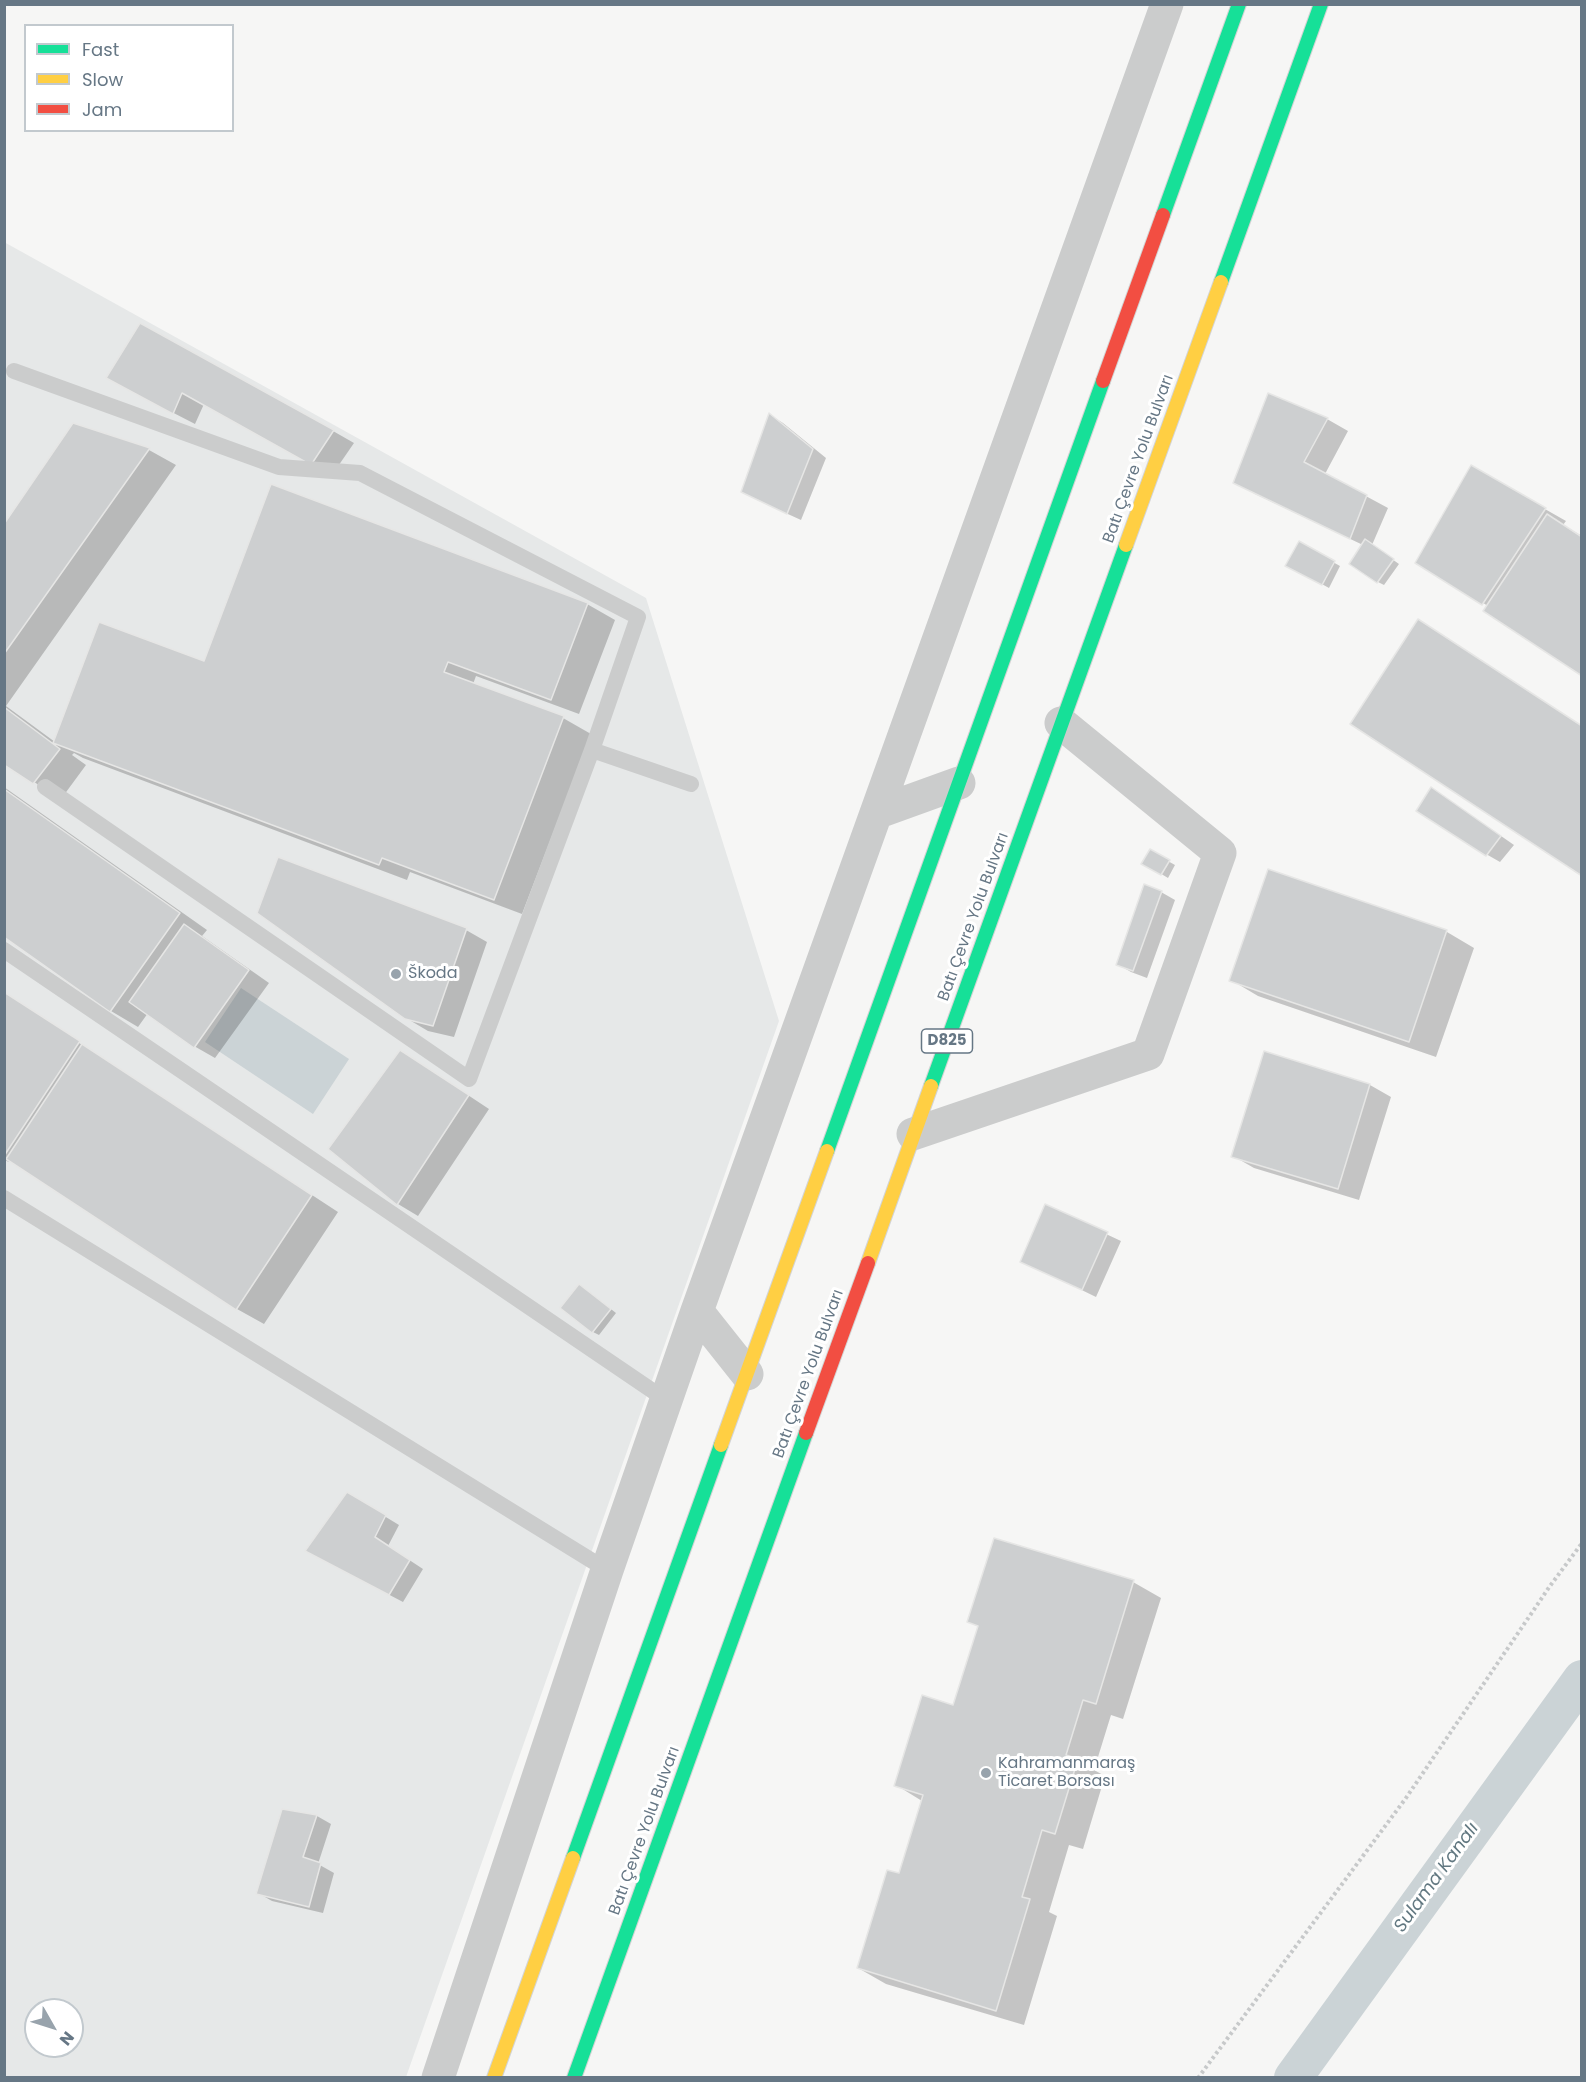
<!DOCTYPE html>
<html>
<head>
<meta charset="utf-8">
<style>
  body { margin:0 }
  #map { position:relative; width:1586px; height:2082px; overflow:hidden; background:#f6f6f5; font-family:Poppins,sans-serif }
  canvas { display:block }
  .frame { position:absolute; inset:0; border:6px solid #667785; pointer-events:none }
  .legend { position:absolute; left:24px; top:24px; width:210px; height:108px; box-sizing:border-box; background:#fff; border:2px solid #c2c9ce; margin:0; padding:8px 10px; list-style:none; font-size:18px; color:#667785 }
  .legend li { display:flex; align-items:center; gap:12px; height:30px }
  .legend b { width:30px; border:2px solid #c2c9ce }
  .north { position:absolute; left:24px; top:1998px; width:60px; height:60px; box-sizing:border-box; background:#fff; border:2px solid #c2c9ce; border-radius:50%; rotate:129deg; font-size:16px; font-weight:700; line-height:24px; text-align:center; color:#667785 }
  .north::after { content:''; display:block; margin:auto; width:21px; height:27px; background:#98a3ac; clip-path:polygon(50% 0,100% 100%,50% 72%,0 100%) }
</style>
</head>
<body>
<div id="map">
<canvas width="1586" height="2082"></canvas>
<div class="frame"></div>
<ul class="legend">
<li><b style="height:8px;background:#16e098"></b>Fast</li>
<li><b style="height:8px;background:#ffcf43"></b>Slow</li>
<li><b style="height:8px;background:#f24e42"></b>Jam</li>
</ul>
<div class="north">N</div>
</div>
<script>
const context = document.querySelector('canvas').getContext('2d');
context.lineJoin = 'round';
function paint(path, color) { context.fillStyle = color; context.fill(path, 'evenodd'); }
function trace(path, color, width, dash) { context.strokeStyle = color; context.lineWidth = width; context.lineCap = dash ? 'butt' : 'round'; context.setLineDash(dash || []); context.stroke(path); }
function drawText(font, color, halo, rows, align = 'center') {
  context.font = font + ' Poppins,sans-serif'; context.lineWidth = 6; context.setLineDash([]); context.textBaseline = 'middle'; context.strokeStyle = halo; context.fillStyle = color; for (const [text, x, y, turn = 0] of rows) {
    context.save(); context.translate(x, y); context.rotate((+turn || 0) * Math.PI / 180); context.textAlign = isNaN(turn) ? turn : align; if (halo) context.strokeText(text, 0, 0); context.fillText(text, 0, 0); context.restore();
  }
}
const built = new Path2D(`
  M4,242L646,598L779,1021L406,2077H5ZM36,2010H72V2046H36Z`);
const water = new Path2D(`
  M241,988L349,1059L313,1114L205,1042Z`);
const shadow = new Path2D(`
  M141,325L333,431L354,443L332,475L204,404L195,424L129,390Z
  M770,415L783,423L826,458L801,520L757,500Z
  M1327,419L1348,431L1325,474L1388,508L1372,545L1399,564L1384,585L1378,582L1363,545L1255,494L1234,482Z
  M74,425L149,450L176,465L6,706L55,742L205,663L587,604L615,620L579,714L476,676L473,684L563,718L591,734L522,914L410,872L407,880L83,758L74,753L72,755L86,765L61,799L4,763V527Z
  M1471,467L1566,521L1563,525L1582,536V674L1488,606L1417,562Z
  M1299,543L1340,566L1329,588L1287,565Z
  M4,787L207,930L202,936L269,983L215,1058L194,1046L148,1013L138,1027L111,1011L4,935Z
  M1445,797L1514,845L1500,862L1486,854Z
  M1150,851L1175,865L1168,878L1143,863Z
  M1268,871L1447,932L1474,948L1436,1057L1258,996L1231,980Z
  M1161,892L1175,900L1147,978L1131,972L1117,964Z
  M466,930L487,942L454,1037L428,1031L406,1018Z
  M4,994L338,1212L264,1324L237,1309L11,1160L9,1162L4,1160Z
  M1265,1053L1370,1085L1391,1097L1359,1200L1254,1168L1233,1156Z
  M421,1064L489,1109L418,1216L398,1204L330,1148Z
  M1046,1206L1121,1241L1096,1297L1022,1261Z
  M580,1285L616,1313L599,1335L593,1332Z
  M348,1494L399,1525L388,1546L423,1569L403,1602L321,1559Z
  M1133,1582L1161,1598L1123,1719L1111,1715L1094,1770L1105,1776L1083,1849L1069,1845L1049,1912L1057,1916L1024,2025L886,1984L858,1968L900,1875L922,1801L896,1785L954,1707L979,1627L969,1622Z
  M283,1810L317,1816L331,1824L318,1864L334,1873L323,1913L272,1901L258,1893Z`);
const canal = new Path2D(`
  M1293,2078L1582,1679`);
const building = new Path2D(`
  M140,323L334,430L311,465L182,393L173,414L106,378Z
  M1268,393L1328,418L1304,462L1367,495L1350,539L1233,483Z
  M769,413L813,449L787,514L741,492Z
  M73,423L150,448L4,654V524Z
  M1471,465L1546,508L1482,605L1415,563Z
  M271,484L588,603L551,700L448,662L444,672L564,716L494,900L382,858L379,865L53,743L99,622L204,661Z
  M1547,514L1582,537V676L1483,611Z
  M1365,539L1394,559L1377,583L1349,564Z
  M1299,541L1335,561L1322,585L1285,566Z
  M1418,619L1582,726V876L1350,724Z
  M4,707L60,749L33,784L4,765Z
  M1431,787L1501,836L1486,856L1416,811Z
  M4,789L180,913L110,1012L4,937Z
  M1150,849L1170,860L1161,875L1141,864Z
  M278,857L467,928L433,1026L405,1019L257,913Z
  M1268,869L1447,930L1409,1042L1229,981Z
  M1144,884L1162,891L1133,971L1116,965Z
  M184,924L249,970L194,1048L129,1002Z
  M4,992L80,1041L4,1156Z
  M82,1044L312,1195L236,1310L6,1159Z
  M400,1050L469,1095L397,1205L328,1149Z
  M1264,1051L1370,1084L1338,1189L1231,1157Z
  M1045,1204L1108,1232L1082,1290L1020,1262Z
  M579,1284L611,1309L592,1333L560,1308Z
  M347,1492L386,1515L375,1537L410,1560L389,1595L305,1551Z
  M994,1538L1134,1580L1096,1704L1083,1700L1066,1755L1078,1759L1055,1834L1042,1830L1022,1897L1030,1899L996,2011L857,1968L887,1870L899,1873L923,1795L894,1786L922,1695L953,1705L978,1626L967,1622Z
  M282,1809L317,1815L303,1857L321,1863L309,1907L256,1894Z`);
const path = new Path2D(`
  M1198,2078L1406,1798L1550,1586L1582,1543`);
const lane = new Path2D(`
  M14,371L279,467L360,473L638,617L592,750L469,1079L45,787
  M592,750L691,784
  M4,950L666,1400
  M4,1198L607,1570`);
const street = new Path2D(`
  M876,813L959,783
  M913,1134L1148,1054L1220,853L1061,723
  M697,1311L747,1374
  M438,2078L607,1570L697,1311L1167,4`);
const fast = new Path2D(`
  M1163,215L1239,4
  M1221,282L1321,4
  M931,1086L1126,545
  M827,1151L1103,381
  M573,1858L721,1445
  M574,2078L806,1433`);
const slow = new Path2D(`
  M1126,545L1221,282
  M868,1263L931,1086
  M721,1445L827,1151
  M494,2078L573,1858`);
const jam = new Path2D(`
  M1103,381L1163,215
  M806,1433L868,1263`);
const markers = [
  [396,974,6,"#98a3ac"],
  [986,1773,6,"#98a3ac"]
];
const shields = [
  [947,1041,51]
];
const shieldNames = [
  ["D825",947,1041]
];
const streetNames = [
  ["Batı Çevre Yolu Bulvarı",1139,459,-70],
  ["Batı Çevre Yolu Bulvarı",974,917,-70],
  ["Batı Çevre Yolu Bulvarı",809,1374,-70],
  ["Batı Çevre Yolu Bulvarı",645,1831,-70]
];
const poiNames = [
  ["Škoda",408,974],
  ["Kahramanmaraş",998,1764],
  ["Ticaret Borsası",998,1782]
];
const waterNames = [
  ["Sulama Kanalı",1437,1878,-54]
];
paint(built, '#e6e8e8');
paint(water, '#cbd3d6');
paint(shadow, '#0003');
trace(canal, '#cbd3d6', 38);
paint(building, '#cdcfd0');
trace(building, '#e6e6e5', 1.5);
trace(fast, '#d3d4d4', 16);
trace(slow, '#d3d4d4', 16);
trace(jam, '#d3d4d4', 16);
trace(path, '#c7c9ca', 4, [3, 3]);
trace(lane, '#cbcccc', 16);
trace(street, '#cbcccc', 33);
trace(fast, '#16e098', 14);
trace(slow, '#ffcf43', 14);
trace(jam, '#f24e42', 14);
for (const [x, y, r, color] of markers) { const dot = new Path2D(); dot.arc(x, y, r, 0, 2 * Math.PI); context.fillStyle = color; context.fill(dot); trace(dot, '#fff', 2); }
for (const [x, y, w] of shields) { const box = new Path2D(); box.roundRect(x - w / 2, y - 12, w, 24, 4.5); context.fillStyle = '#fff'; context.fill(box); trace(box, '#667785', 1.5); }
drawText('bold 15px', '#667785', null, shieldNames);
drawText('16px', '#667785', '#fff', streetNames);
drawText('16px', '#667785', '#fff', poiNames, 'left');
drawText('italic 18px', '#627881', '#fff', waterNames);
</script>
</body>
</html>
